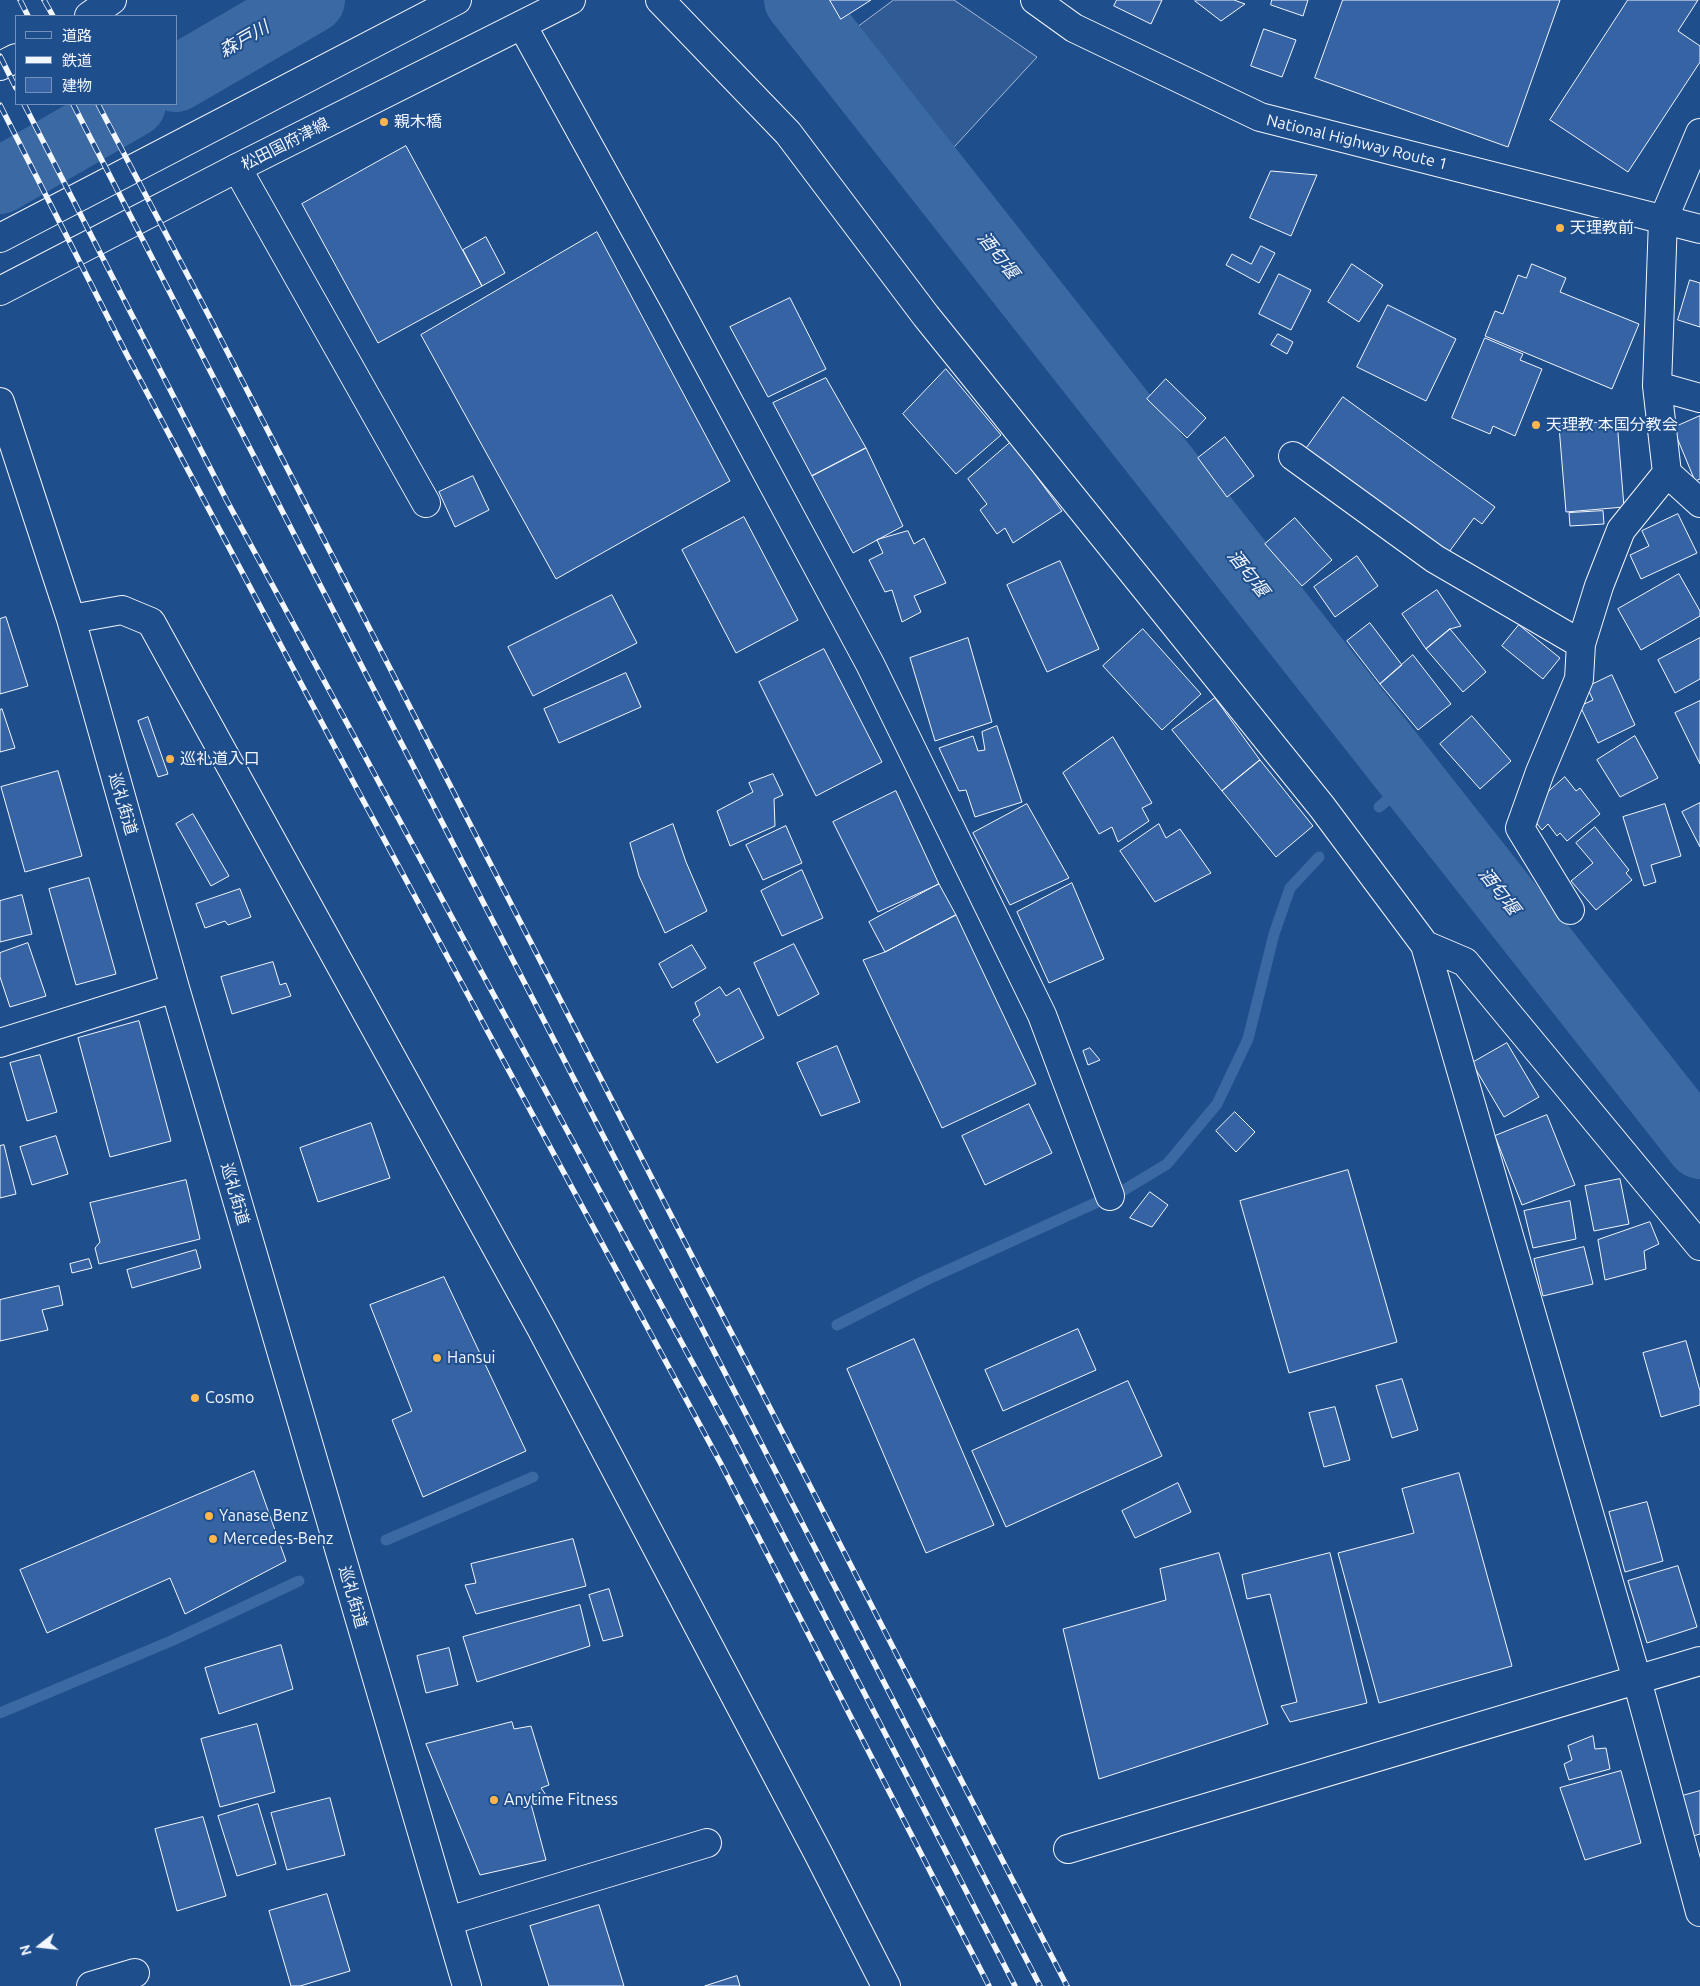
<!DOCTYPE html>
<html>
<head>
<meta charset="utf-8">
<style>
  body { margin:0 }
  #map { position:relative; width:1700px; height:1986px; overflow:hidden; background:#1f4e8c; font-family:Ubuntu,"Noto Sans JP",sans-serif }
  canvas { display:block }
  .legend { position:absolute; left:15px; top:15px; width:162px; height:90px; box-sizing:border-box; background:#1f4e8c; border:1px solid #7391ba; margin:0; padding:6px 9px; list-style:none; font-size:15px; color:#f2f6ff }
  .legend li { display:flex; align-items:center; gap:10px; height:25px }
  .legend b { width:25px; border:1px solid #7391ba }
  .north { position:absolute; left:15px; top:1921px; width:50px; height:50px; -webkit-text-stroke:4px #1f4e8c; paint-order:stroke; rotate:254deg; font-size:14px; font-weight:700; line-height:20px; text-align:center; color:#f2f6ff }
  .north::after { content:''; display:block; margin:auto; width:18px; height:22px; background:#f2f6ff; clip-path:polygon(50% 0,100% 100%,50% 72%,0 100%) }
</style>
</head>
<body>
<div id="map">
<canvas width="1700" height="1986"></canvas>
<ul class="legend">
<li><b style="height:6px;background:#1f4e8c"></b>道路</li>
<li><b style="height:6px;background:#f2f6ff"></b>鉄道</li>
<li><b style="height:14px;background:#3563a3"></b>建物</li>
</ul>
<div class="north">N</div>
</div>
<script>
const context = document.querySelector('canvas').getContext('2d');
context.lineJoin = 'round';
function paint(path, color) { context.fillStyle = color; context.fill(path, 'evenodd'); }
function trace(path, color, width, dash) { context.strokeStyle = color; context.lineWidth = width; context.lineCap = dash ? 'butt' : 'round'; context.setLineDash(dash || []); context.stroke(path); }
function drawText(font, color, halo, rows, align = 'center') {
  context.font = font + ' Ubuntu,"Noto Sans JP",sans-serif'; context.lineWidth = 4; context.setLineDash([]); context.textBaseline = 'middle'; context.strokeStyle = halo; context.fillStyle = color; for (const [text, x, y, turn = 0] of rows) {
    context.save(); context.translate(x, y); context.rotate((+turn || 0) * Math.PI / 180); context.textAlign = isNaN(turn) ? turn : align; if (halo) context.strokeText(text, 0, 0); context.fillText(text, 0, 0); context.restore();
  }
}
const parking = new Path2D(`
  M894,0H954L1037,57L944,158L936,159L880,89L847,35Z`);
const stream = new Path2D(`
  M1379,807L1411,780
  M837,1325L924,1281L1124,1190L1167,1164L1217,1104L1248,1039L1274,934L1290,888L1319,857
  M386,1540L533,1477
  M0,1713L171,1641L299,1581`);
const river = new Path2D(`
  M797,0L1700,1146
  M176,79L312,0
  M0,181L133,104`);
const building = new Path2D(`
  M830,0H871L841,19Z
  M1117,0H1162L1151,24L1114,6Z
  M1196,0H1234L1245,4L1221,21L1195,1Z
  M1272,0H1308L1303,16L1271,5Z
  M1343,0H1560L1508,147L1315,78Z
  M1628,0H1698L1678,31L1700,46V62L1628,172L1550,120Z
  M1264,29L1296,40L1282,77L1251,66Z
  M406,146L482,286L378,343L302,204Z
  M1271,171L1317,175L1291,236L1250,218Z
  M597,232L730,481L556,579L421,335Z
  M486,237L505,273L482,286L463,250Z
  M1261,246L1275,253L1259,283L1226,265L1232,254L1251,264Z
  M1352,264L1383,285L1359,322L1328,302Z
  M1532,264L1566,278L1560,292L1639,324L1612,389L1485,336L1495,311L1503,314L1518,275L1526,278Z
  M1279,274L1311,290L1291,330L1259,314Z
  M1690,280L1700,283V327L1678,320Z
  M790,298L826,369L768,397L730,327Z
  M1388,305L1456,339L1426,401L1357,367Z
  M1278,334L1293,342L1287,354L1271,345Z
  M1485,338L1523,354L1520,360L1542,369L1515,436L1493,426L1490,434L1452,418Z
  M946,369L1001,435L956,474L903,414Z
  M826,378L866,448L812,476L773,403Z
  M1166,379L1206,418L1187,438L1147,399Z
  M1343,397L1495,507L1482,524L1474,518L1449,552L1306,449Z
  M1700,416V479L1695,481L1673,428Z
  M1617,421L1624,507L1566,512L1559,426Z
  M1225,437L1254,476L1227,497L1198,458Z
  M1011,442L1062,511L1013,543L1005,528L997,534L980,510L987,504L968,479Z
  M866,448L903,526L853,553L812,476Z
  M473,476L489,510L455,527L439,492Z
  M1603,511L1604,524L1570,526L1569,513Z
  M1678,514L1697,553L1641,579L1630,555L1649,546L1642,531Z
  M744,517L798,620L736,653L682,550Z
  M1295,518L1332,560L1302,586L1265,544Z
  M908,531L914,544L924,538L946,583L914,596L921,612L902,622L892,590L885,592L869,560L883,553L877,540Z
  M1357,556L1378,586L1335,617L1314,587Z
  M1060,561L1099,649L1047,672L1007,585Z
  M1679,574L1700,611V616L1641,650L1618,609Z
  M1437,590L1461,626L1450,629L1426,649L1402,614Z
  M612,595L637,643L533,696L508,647Z
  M6,617L28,686L0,694V619Z
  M1370,623L1402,665L1380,684L1347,641Z
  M1519,625L1560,658L1543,679L1502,646Z
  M1143,629L1201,694L1162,730L1103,666Z
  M1450,629L1486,672L1463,692L1426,649Z
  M968,638L992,722L935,741L910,658Z
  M1700,638V679L1675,693L1658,660Z
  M824,649L882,762L816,796L759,682Z
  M1413,655L1451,704L1418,730L1380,684Z
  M626,673L641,707L559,743L544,709Z
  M1612,675L1635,725L1598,743L1580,706L1593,700L1587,687Z
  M1215,698L1260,760L1222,791L1172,730Z
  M1700,701V764L1675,713Z
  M2,709L15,748L0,752V710Z
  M1472,716L1511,761L1480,789L1440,744Z
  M148,717L168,774L158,777L138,721Z
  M997,726L1022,802L975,817L966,790L959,791L939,748L973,736L978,751L985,750L982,732Z
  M1635,736L1658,778L1620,797L1597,760Z
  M1113,737L1152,803L1142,808L1149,821L1118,842L1112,827L1099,834L1063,773Z
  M1260,760L1313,826L1276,857L1222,791Z
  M58,771L82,856L25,872L1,787Z
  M773,774L783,795L774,799L775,826L730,846L717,811L753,792L749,783Z
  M1565,777L1576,791L1580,788L1600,814L1567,841L1560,833L1557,836L1548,824L1542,830L1527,811Z
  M896,791L939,884L878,912L833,822Z
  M1700,803V847L1682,812Z
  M1027,804L1069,878L1010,905L973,833Z
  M1665,804L1681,856L1651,865L1656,882L1644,886L1623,817Z
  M193,814L229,876L211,886L176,824Z
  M673,824L686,862L707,911L665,933L639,876L630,843Z
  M1159,824L1166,838L1180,829L1211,873L1155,902L1120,851Z
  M786,826L802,863L763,880L746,845Z
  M1595,827L1629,870L1626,873L1632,880L1596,910L1571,881L1593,863L1576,843Z
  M802,870L823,918L782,936L761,891Z
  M89,878L116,974L76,985L49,889Z
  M1072,883L1104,959L1049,983L1017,912Z
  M939,884L956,915L885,952L869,922Z
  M240,889L251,917L228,925L225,921L205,928L196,904Z
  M22,895L32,934L0,942V901Z
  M956,915L1036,1084L942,1128L863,960L885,952Z
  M28,943L46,996L10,1007L0,977V953Z
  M794,944L819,994L778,1016L754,963Z
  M692,945L706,968L672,988L659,964Z
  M273,962L280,985L286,983L291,996L232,1014L221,977Z
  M720,987L726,996L739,988L764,1038L717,1063L693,1020L700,1015L695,1003Z
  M139,1021L171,1141L110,1157L78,1038Z
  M1507,1043L1539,1097L1504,1117L1472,1063Z
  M837,1046L860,1102L821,1116L797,1063Z
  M1090,1048L1100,1060L1088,1065L1083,1051Z
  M40,1055L57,1112L27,1121L10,1063Z
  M1029,1104L1052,1153L985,1185L962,1136Z
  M1235,1112L1255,1132L1236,1152L1216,1131Z
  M1547,1115L1575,1185L1522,1205L1495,1136Z
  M371,1123L390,1178L318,1202L300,1148Z
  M56,1136L68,1174L32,1185L20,1147Z
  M4,1145L16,1194L0,1198V1146Z
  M1348,1170L1397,1342L1289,1373L1240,1201Z
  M1620,1179L1629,1224L1594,1231L1585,1186Z
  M186,1180L200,1239L99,1264L95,1248L100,1242L90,1203Z
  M1150,1192L1168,1205L1152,1227L1130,1218Z
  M1570,1201L1576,1239L1533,1248L1524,1211Z
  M1650,1222L1659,1244L1644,1251L1646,1269L1605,1280L1598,1240Z
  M1584,1247L1593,1284L1543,1296L1534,1259Z
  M196,1250L201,1268L132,1288L127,1270Z
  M89,1259L92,1268L72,1273L70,1264Z
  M444,1277L526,1451L423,1497L392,1420L412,1411L370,1305Z
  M59,1286L63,1305L42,1310L48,1330L0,1341V1300Z
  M1078,1329L1096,1370L1003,1411L985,1370Z
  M914,1339L994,1525L926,1553L847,1369Z
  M1686,1341L1700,1391V1405L1661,1417L1643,1353Z
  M1402,1379L1418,1430L1392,1438L1376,1386Z
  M1128,1381L1162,1456L1006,1527L972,1451Z
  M1335,1407L1350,1460L1324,1467L1309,1413Z
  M254,1471L286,1561L185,1614L170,1578L47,1633L20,1570Z
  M1459,1473L1512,1666L1379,1703L1338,1553L1414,1533L1402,1489Z
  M1178,1483L1191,1512L1135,1538L1122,1511Z
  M1647,1502L1663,1561L1625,1572L1609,1512Z
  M573,1539L586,1586L476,1614L465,1585L476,1583L471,1564Z
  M1219,1553L1268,1724L1099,1779L1063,1629L1166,1600L1160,1569Z
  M1330,1553L1367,1703L1290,1722L1281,1706L1297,1702L1270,1594L1247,1599L1242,1575Z
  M1678,1566L1697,1627L1647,1643L1628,1581Z
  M609,1589L623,1636L603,1641L589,1595Z
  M580,1605L590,1646L477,1682L463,1637Z
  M281,1645L293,1689L219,1714L205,1668Z
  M449,1648L458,1685L426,1693L417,1656Z
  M512,1722L514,1729L531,1726L549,1785L541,1788L546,1795L531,1804L546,1860L480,1875L426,1744Z
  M257,1724L275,1792L220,1807L201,1739Z
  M1593,1736L1595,1749L1606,1748L1610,1769L1569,1780L1564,1764L1572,1760L1568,1746Z
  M1621,1771L1641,1843L1585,1860L1560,1788Z
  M1700,1791V1834L1693,1836L1682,1796Z
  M330,1798L345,1855L287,1870L271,1813Z
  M258,1804L276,1864L237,1876L218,1816Z
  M203,1817L226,1896L177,1911L155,1829Z
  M327,1894L350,1971L300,1986H291L269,1911Z
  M599,1905L624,1986H549L530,1926Z
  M737,1976L740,1986H705Z`);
const minor = new Path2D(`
  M660,0L788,133L926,316L1322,807L1425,945L1637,1680L1700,1912
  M89,16L112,0
  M522,25L675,302L870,664L1042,1015L1110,1196
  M0,66L16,58
  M1700,133L1663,220L1657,386L1667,473L1700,503
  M237,168L426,503
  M1657,386L1700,398
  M0,402L71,619L175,988L467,1986
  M1293,456L1435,559L1581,644
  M71,619L122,610L151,622L541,1328L818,1853L886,1986
  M1570,910L1520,828L1540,772L1579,679L1581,644L1599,586L1621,530L1667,473
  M1425,945L1465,962L1700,1246
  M0,1043L175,988
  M1068,1849L1700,1661
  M448,1921L707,1843
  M91,1986L135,1973`);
const major = new Path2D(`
  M0,238L457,0
  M0,291L237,168L571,0`);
const highway = new Path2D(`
  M1035,0L1074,28L1260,117L1700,229`);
const rail = new Path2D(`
  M20,0L28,16
  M44,0L53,16
  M0,56L16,88
  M24,104L227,501L731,1434L1015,1986
  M73,104L1040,1986
  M98,104L209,316L1067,1986
  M0,105L126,353L357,789L721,1464L989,1986`);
const markers = [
  [384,122,5,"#ffb74d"],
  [1560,228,5,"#ffb74d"],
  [1536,425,5,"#ffb74d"],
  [170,759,5,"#ffb74d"],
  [437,1358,5,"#ffb74d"],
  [195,1398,5,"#ffb74d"],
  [209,1516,5,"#ffb74d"],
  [213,1539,5,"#ffb74d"],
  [494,1800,5,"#ffb74d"]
];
const poiNames = [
  ["親木橋",394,122],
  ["天理教前",1570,228],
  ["天理教 本国分教会",1546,425],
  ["巡礼道入口",180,759],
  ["Hansui",447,1358],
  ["Cosmo",205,1398],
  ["Yanase Benz",219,1516],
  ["Mercedes-Benz",223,1539],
  ["Anytime Fitness",504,1800]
];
const streetNames = [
  ["National Highway Route 1",1357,142,14],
  ["松田国府津線",285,144,-27],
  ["巡礼街道",123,804,74],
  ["巡礼街道",235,1194,74],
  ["巡礼街道",353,1597,74]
];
const waterNames = [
  ["森戸川",244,39,-30],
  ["酒匂堰",998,255,52],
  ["酒匂堰",1248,573,52],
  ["酒匂堰",1499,891,52]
];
paint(parking, '#305b95');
trace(parking, '#a8bbd7', 1);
trace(stream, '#3b69a3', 11);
trace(river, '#3b69a3', 66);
paint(building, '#3563a3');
trace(building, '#f2f6ff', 1);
trace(minor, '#f2f6ff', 30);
trace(major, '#f2f6ff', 30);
trace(highway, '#f2f6ff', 30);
trace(minor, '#1f4e8c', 28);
trace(major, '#1f4e8c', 28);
trace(highway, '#1f4e8c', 28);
trace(rail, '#f2f6ff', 5.5);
trace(rail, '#1f4e8c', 4, [11]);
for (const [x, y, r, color] of markers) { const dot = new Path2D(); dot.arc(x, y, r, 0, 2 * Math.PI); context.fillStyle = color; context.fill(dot); trace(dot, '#1f4e8c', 2); }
drawText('16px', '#f2f6ff', '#1f4e8c', poiNames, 'left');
drawText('16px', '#f2f6ff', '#1f4e8c', streetNames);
drawText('italic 18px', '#f2f6ff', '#1f4e8c', waterNames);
</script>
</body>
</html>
